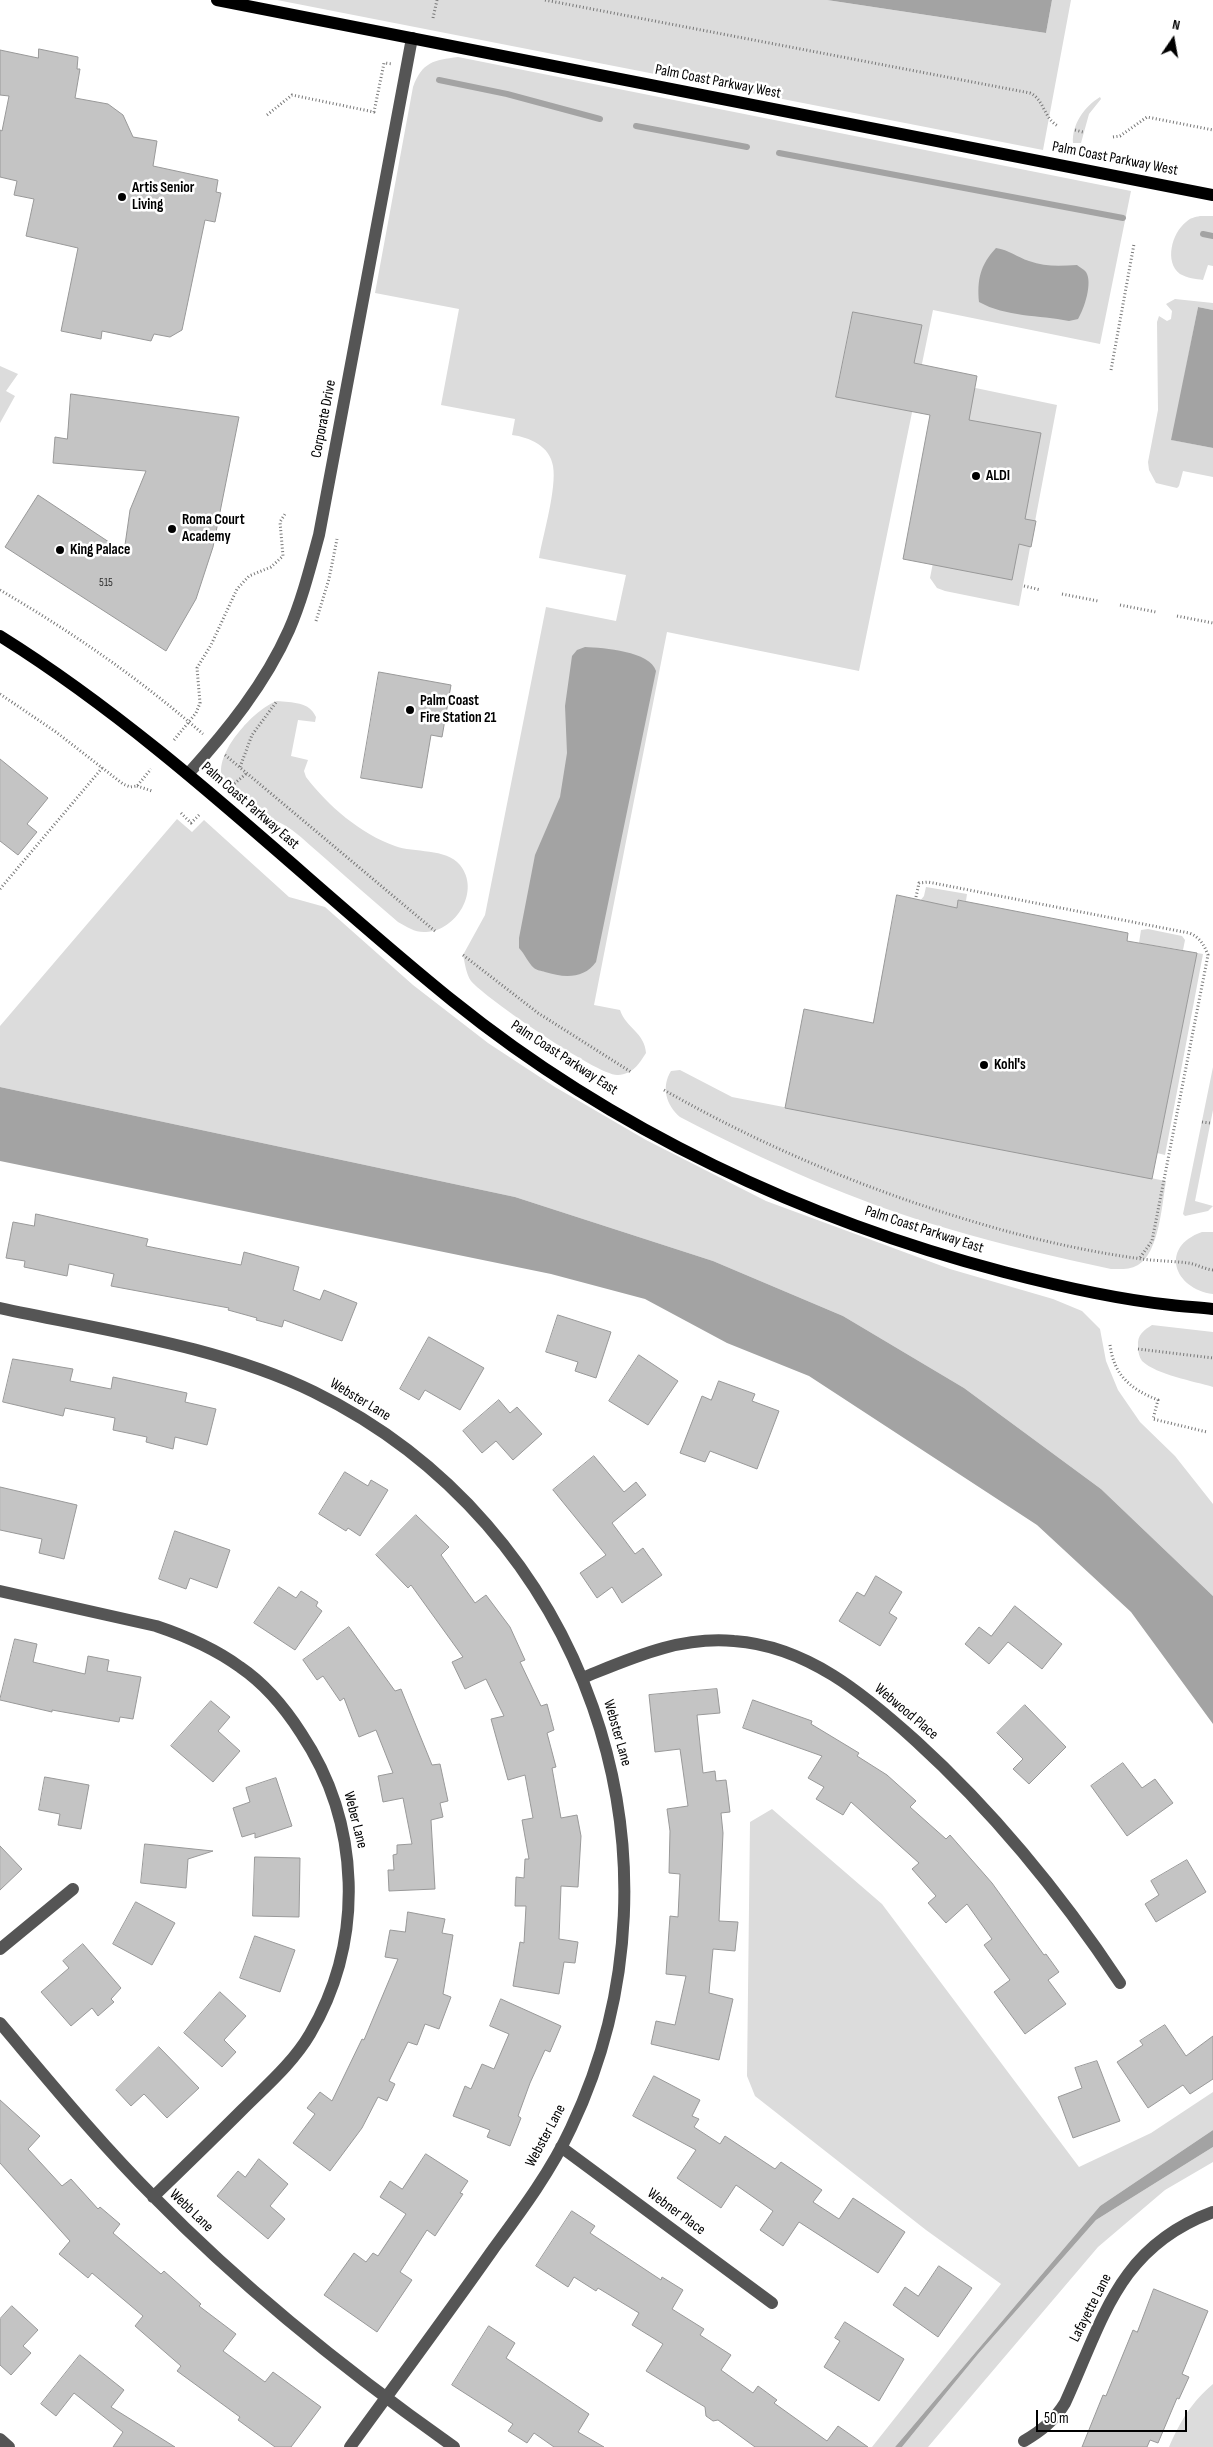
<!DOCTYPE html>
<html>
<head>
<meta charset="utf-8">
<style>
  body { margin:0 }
  #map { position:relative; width:1213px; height:2447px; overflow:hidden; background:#fff; font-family:"Sofia Sans Condensed",sans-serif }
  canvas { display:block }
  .north { position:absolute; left:1148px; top:15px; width:50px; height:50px; -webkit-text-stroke:4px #fff; paint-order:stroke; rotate:12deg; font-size:14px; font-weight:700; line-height:20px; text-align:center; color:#000 }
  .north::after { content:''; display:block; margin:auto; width:18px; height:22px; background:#000; clip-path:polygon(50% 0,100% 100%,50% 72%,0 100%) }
  .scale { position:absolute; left:1036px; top:2410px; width:151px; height:22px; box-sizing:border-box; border:2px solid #000; border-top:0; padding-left:6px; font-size:15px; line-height:18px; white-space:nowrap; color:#000; -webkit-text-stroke:4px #fff; paint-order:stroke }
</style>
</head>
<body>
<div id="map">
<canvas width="1213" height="2447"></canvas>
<div class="north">N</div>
<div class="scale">50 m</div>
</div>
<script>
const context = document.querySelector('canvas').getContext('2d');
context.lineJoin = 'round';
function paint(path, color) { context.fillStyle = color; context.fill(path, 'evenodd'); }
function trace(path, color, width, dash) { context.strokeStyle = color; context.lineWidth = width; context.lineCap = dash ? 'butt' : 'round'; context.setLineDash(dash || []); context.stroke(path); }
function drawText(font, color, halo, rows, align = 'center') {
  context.font = font + ' "Sofia Sans Condensed",sans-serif'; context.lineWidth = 5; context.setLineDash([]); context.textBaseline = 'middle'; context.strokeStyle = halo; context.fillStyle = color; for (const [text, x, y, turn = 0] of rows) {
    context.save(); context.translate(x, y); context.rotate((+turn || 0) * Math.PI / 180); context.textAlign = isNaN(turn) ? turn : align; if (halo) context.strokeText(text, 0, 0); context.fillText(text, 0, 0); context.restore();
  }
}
const green = new Path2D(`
  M277,0H827L1046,33L1052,0H1071L1043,150Z
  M458,57L1131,191L1100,344L933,310L859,671L667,632L594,1005L620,1010C626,1028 645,1033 646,1053C639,1064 633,1074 618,1075C600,1077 485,998 471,981C466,974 465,963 463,955L485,915L546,607L616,621L626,575L539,558C543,535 557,488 553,466C550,446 529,437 512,435L515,419L441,405L459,309L375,293L413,87C422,62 434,60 458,57Z
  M1100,97L1101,99L1089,114L1081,143H1073C1072,124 1084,107 1100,97Z
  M1200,216H1213V266L1208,265L1203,280C1196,279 1187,278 1180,274C1164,262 1172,233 1186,222C1190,218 1195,217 1200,216Z
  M1175,299L1213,303V310L1198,307L1172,440L1213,448V477L1183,471L1179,486L1177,488L1156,483L1149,470L1148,462L1158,410L1157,322L1159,316L1167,321L1171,319L1172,311L1166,304Z
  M0,366L18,374L6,391L15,396L0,423Z
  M966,386L1057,405L1019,606L945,591L937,588L930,578L966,394Z
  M277,701C292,703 309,701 316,717L315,722L298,720L291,756L308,760L304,771L306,777C328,806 361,834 395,846C414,853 446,848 460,865C481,891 456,931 426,932C416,933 407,927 398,922C374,901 350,881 327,860C315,850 304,839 292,830C269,814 236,807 223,779C212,755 255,708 277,701Z
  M177,819L192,832L204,820L289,897L325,907L413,985L488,1043L555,1087L646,1140L766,1201L950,1269L1053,1299L1082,1311L1100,1329L1106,1361L1118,1390L1140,1422L1175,1456L1213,1504V1596L1101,1489L964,1388L843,1316L713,1261L515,1197L0,1087V1026Z
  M926,887L967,894L966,901L958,900L957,908L920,901L924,896Z
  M1148,929L1182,936L1185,940L1183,950L1139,943L1141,930Z
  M1197,953L1203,954L1165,1155L1157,1153Z
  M1213,1067V1110L1195,1201L1213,1206L1208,1211L1185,1216L1183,1214Z
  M680,1070L732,1097L1166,1181C1162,1204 1159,1253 1138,1265C1129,1270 1120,1269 1111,1269C1056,1257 1002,1245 949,1229C855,1202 767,1162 680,1117C666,1105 661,1087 671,1071Z
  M1202,1232H1213V1294C1174,1289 1159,1247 1202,1232Z
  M1152,1325L1213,1332V1387C1194,1381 1157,1375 1142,1361C1139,1357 1138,1351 1138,1346C1137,1335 1144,1330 1152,1325Z
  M772,1809L882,1904L1079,2167L1151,2133L1213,2092V2130L1100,2206L895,2447H872L1001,2284L926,2230L755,2096L747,2076L750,1822Z
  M1213,2147V2162L1165,2190L1098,2247L928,2447H902L978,2354L1096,2220Z
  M1213,2384V2447H1169C1181,2420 1191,2403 1213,2384Z`);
const water = new Path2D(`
  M827,0H1052L1046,33Z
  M996,248C1009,250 1017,257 1029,261C1045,267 1060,266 1077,265C1079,267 1084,269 1086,272C1093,283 1084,309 1078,319L1069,321C1039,315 1006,317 979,302C977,280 980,265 996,248Z
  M1198,307L1213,310V448L1171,440Z
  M585,647C604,648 650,651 656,671L596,962C584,979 564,978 545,972C542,971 536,970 534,968C528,963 525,954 519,948V938L535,855L560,797L567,753L565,706L572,656L577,650Z
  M0,1087L515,1197L713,1261L843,1316L964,1388L1101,1489L1213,1596V1724L1131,1612L1037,1525L809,1376L727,1343L645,1299L551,1274L0,1161Z
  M1213,2130V2147L1096,2220L978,2354L902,2447H895L1100,2206Z`);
const stream = new Path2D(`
  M439,80L507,94L600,119
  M636,126L747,147
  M779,153L1123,218
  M1203,234L1213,236`);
const building = new Path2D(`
  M39,49L78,57L77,69H80L75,98L108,104L123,115L133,137L157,141L153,166L218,180L216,192L221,193L215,222L205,220L182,330L170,337L154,334L151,341L102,331L101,339L61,331L78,248L26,236L34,199L14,195L17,181L0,177V130L2,131L9,96L0,95V50L38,58Z
  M853,312L922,325L914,363L977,376L969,420L1041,433L1025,519L1036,521L1031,547L1019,544L1012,580L903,559L930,415L836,397Z
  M71,394L239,417L213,547L196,599L166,651L5,547L38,495L124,552L130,510L146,471L53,463L55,437L67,439Z
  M379,672L451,685L442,737L431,735L422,788L361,778Z
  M0,759L48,798L27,824L37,832L18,855L0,841Z
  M897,895L957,908L958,900L1128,933L1127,941L1197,953L1152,1179L785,1108L804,1009L873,1023Z
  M36,1214L148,1239L146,1246L241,1265L244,1252L299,1267L293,1290L320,1300L324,1290L357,1303L342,1341L284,1320L282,1327L256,1320L257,1318L228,1310L229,1308L111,1286L114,1274L69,1264L67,1276L24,1267L25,1261L6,1258L13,1222L34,1226Z
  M558,1315L611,1332L596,1378L575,1371L578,1362L546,1352Z
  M429,1337L484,1368L460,1410L425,1390L419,1400L400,1389Z
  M639,1355L678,1381L648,1425L609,1401Z
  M13,1359L73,1369L70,1381L111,1389L113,1377L187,1393L185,1402L216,1409L207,1445L175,1437L173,1449L146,1442L147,1437L113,1430L115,1418L65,1408L63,1416L3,1402Z
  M719,1381L755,1394L752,1401L779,1411L757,1469L710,1451L705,1462L680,1453L702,1396L711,1400Z
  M499,1400L510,1413L517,1407L542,1434L513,1460L496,1441L482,1453L463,1431Z
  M594,1456L624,1492L636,1482L646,1495L612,1523L635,1554L643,1548L662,1575L622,1603L612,1587L597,1598L580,1573L606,1555L553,1490Z
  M345,1472L368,1486L371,1480L388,1490L360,1536L348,1528L346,1531L319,1514Z
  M0,1487L77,1505L64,1559L39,1553L42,1539L0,1530Z
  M416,1515L449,1547L441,1555L475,1603L486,1595L510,1627L525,1660L520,1662L541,1706L547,1704L554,1730L547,1733L556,1767L552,1768L561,1818L577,1815L581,1836L578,1887L561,1886L559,1939L578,1942L575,1963L564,1962L559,1994L513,1986L520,1942L524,1943L526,1906H515L516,1877L524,1878L525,1859H529L522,1820L533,1818L525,1775L508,1780L491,1719L504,1716L486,1679L465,1689L452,1662L463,1657L411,1585L408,1588L376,1555Z
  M175,1531L230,1550L217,1588L190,1578L186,1589L159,1579Z
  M876,1576L902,1592L889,1613L897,1618L880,1646L839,1621L857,1592L864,1596Z
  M279,1587L296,1598L301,1591L318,1602L316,1606L322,1611L295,1650L254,1623Z
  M1015,1606L1062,1644L1042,1669L1008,1642L989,1664L965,1644L979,1627L991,1636Z
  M349,1627L395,1691L401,1689L432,1765L440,1764L448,1801L440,1803L443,1817L431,1820L435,1889L389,1891L388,1870H394L393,1855L397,1854V1845L412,1844L403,1798L383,1802L378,1776L393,1773L376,1730L359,1737L344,1698L340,1701L323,1676L317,1680L303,1660Z
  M15,1639L37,1644L33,1662L85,1674L88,1656L109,1660L107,1671L141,1677L133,1719L120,1717L119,1722L52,1710V1712L0,1700Z
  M717,1689L720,1713L697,1715L703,1773L715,1771L716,1781L726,1780L728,1795L730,1812L721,1813L723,1833L719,1921L738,1922L735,1951L713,1949L709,1993L733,1999L719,2060L651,2044L656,2021L675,2025L686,1976L666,1974L670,1916L678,1917L680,1874L669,1873L670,1831L667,1809L688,1806L680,1749L655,1752L649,1695Z
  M753,1700L812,1721L811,1724L859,1753L857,1756L887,1775L916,1801L910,1807L946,1839L950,1835L992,1883L1044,1955L1046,1954L1059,1972L1048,1980L1066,2004L1025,2034L994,1992L1010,1980L984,1945L992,1939L967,1904L946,1923L928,1903L936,1896L912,1869L919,1863L851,1802L843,1815L816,1799L824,1787L808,1778L822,1756L743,1728Z
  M211,1701L230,1717L218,1731L240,1751L213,1782L171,1746Z
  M1025,1705L1066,1747L1029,1784L1013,1769L1023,1759L997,1733Z
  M1123,1763L1142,1788L1155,1779L1173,1803L1127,1836L1091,1786Z
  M45,1777L89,1785L81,1829L58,1825L60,1814L39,1810Z
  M276,1778L292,1826L255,1838V1833L242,1837L233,1808L250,1802L246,1788Z
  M145,1844L213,1851L188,1859L186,1888L141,1883Z
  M0,1846L22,1869L0,1890Z
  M255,1857L300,1858L299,1917L253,1916Z
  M1187,1860L1206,1892L1156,1922L1145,1904L1159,1895L1151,1881Z
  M136,1902L175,1923L152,1965L113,1944Z
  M408,1912L445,1919L442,1933L453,1935L443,1994L451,1997L439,2029L425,2024L417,2045L408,2042L389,2081L395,2084L387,2101L378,2097L362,2128L330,2171L293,2143L315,2114L307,2108L320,2092L332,2101L362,2039L364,2040L398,1959L385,1957L390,1930L405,1932Z
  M255,1936L295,1950L280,1992L240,1978Z
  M83,1944L121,1988L111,1999L114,2002L98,2016L92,2008L71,2026L41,1992L69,1968L63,1961Z
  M220,1992L246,2016L224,2040L236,2052L222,2067L184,2033Z
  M501,1999L561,2026L550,2052L545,2050L530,2083L518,2116L521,2118L510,2146L487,2137L490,2130L453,2116L465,2086L471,2089L482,2064L494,2069L509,2034L490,2026Z
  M1165,2025L1186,2056L1213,2036V2079L1190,2094L1183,2085L1148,2108L1117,2062L1143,2045L1140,2041Z
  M159,2047L199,2088L167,2118L144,2094L131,2106L116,2090Z
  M1097,2061L1120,2121L1073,2138L1058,2097L1082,2088L1075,2068Z
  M654,2076L700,2100L692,2116L699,2119L694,2127L720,2144L725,2136L775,2169L781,2162L822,2190L813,2202L839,2219L853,2198L905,2232L878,2273L799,2222L783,2246L760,2230L773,2211L736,2185L721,2208L677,2178L696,2150L633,2116Z
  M0,2100L40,2136L28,2149L62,2186L71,2179L98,2209L100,2207L120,2224L113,2233L161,2274L164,2271L201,2304L199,2306L236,2334L223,2351L265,2382L273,2372L321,2407L291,2447H275L238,2420L240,2417L177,2371L181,2366L135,2326L143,2316L92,2273L88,2278L59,2254L70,2241L0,2163Z
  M426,2154L468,2181L460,2193L463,2194L435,2236L427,2230L400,2272L412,2280L377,2332L324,2295L354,2253L366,2262L373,2253L378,2256L406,2214L380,2197L390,2181L402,2189Z
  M259,2159L288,2184L270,2206L285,2219L268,2239L217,2196L238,2171L245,2177Z
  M572,2211L595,2226L590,2233L661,2280L662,2277L683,2290L672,2309L704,2329L700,2335L731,2355L721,2370L753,2393L758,2386L777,2400L774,2403L827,2441L838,2426L868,2447H755L718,2420L713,2421L706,2416L705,2407L646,2371L663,2344L632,2325L639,2313L598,2288L596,2291L574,2277L568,2287L536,2266Z
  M939,2266L972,2288L938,2337L893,2305L905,2287L918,2296Z
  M1154,2289L1208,2311L1182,2374L1189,2377L1179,2399L1177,2398L1158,2443L1150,2440L1147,2447H1082L1103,2395L1106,2396L1133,2330L1137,2332Z
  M12,2306L38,2330L23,2346L31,2353L11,2375L0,2365V2319Z
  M845,2322L904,2359L879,2401L824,2367L840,2341L835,2338Z
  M489,2326L515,2343L506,2358L589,2414L578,2432L604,2447H554L534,2433L527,2443L508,2431L513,2424L452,2385Z
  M80,2355L124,2390L111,2407L175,2447H113L123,2432L74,2393L56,2416L41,2404Z`);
const path = new Path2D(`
  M545,0L1030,93C1044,99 1044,119 1058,126
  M433,18L437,0
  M267,115L292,95L374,112L384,63L393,64
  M1075,130L1083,132
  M1113,137L1120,136L1147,117L1213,130
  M1111,370L1134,244
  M1024,586L1041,590
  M0,590C72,632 140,679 203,734
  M1062,594L1098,601
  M1120,605L1156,612
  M1177,616L1213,623
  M316,621L329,579L337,539
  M0,694L56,732L123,784L130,787L137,786L151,769
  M174,740L196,713L200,703L197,668L211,645L237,589L249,576L271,567L283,556L280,522L285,514
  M225,755L435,931
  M240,767L252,735L277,701
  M137,786L152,791
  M229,788L247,773
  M181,813L191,823L200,814
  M0,889L103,767
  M916,897L919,883L928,882L1189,933C1200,937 1204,945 1208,955L1152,1241L1139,1259
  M463,955L538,1013L631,1072
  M664,1090C771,1151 886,1198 1006,1231C1050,1243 1097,1253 1142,1259C1157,1261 1173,1261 1188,1263C1196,1264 1204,1269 1213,1270
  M1202,1122L1210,1123
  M1110,1345C1114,1375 1130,1389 1158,1400L1153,1419L1207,1432
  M1138,1349L1213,1358`);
const minor = new Path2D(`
  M188,774C227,731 265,684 289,630C302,600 310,568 319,535L412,38
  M0,1308C101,1330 221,1346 314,1392C585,1525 701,1854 571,2128C551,2171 522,2210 494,2248C447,2315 398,2381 350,2447
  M0,1591L156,1626C186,1636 214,1648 240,1667C265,1684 285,1708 301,1733C361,1823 365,1940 310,2034C293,2063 266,2086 242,2110C213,2139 183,2168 153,2197
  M582,1678C632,1658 679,1636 734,1641C807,1646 864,1694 916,1741C995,1813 1061,1894 1120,1983
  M0,1949L73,1889
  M0,2023C50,2082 100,2143 155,2198C246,2291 348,2372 454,2447
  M561,2147L772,2303
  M0,2439L9,2447
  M1024,2441C1041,2431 1054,2421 1065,2403C1103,2320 1118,2247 1213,2212`);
const major = new Path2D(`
  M217,0L1213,195
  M0,636C165,739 302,879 453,1001C613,1130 805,1220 1004,1272C1058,1286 1114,1299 1171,1305C1185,1307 1199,1307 1213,1309`);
const markers = [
  [122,197,5,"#000"],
  [976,476,5,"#000"],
  [172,529,5,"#000"],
  [60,550,5,"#000"],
  [410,710,5,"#000"],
  [984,1065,5,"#000"]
];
const numberNames = [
  ["515",106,583]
];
const streetNames = [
  ["Palm Coast Parkway West",718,82,11],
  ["Palm Coast Parkway West",1115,159,11],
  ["Corporate Drive",324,419,-79],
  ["Palm Coast Parkway East",250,806,41],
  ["Palm Coast Parkway East",564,1058,33],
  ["Palm Coast Parkway East",924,1230,18],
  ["Webster Lane",360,1400,31],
  ["Webwood Place",906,1712,40],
  ["Webster Lane",617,1733,74],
  ["Weber Lane",355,1820,76],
  ["Webster Lane",546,2136,-62],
  ["Webb Lane",191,2211,44],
  ["Webner Place",676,2212,36],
  ["Lafayette Lane",1091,2308,-63]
];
const poiNames = [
  ["Artis Senior",132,188],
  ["Living",132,205],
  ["ALDI",986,476],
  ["Roma Court",182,520],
  ["Academy",182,537],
  ["King Palace",70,550],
  ["Palm Coast",420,701],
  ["Fire Station 21",420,718],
  ["Kohl's",994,1065]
];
paint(green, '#dcdcdc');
paint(water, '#a3a3a3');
trace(stream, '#a3a3a3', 6);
paint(building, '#c4c4c4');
trace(building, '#999', 1);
trace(path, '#777', 3, [1, 2.5]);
trace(minor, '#555', 12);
trace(major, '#000', 12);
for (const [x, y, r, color] of markers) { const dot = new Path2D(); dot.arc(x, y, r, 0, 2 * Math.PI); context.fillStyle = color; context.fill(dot); trace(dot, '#fff', 2); }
drawText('12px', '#313131', null, numberNames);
drawText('15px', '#000', '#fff', streetNames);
drawText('bold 15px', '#000', '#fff', poiNames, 'left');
</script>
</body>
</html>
